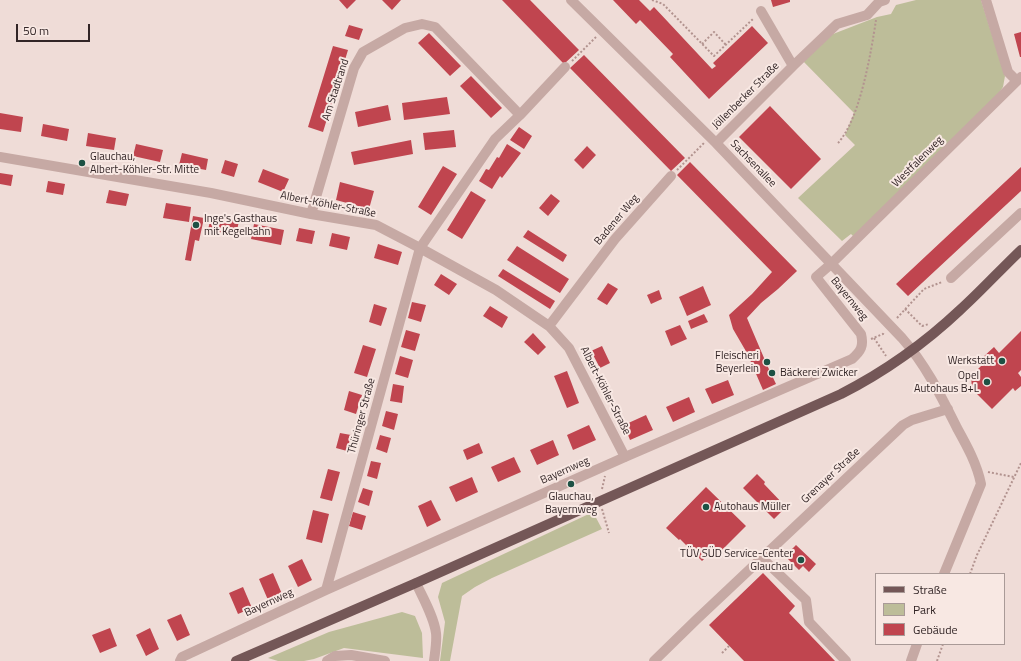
<!DOCTYPE html>
<html>
<head>
<meta charset="utf-8">
<style>
  body { margin:0 }
  #map { position:relative; width:1021px; height:661px; overflow:hidden; background:#efdcd7; font-family:"Titillium Web",sans-serif }
  canvas { display:block }
  .legend { position:absolute; left:875px; top:573px; width:130px; height:72px; box-sizing:border-box; background:#f8e8e3; border:1px solid #a99a97; margin:0; padding:5px 7px; list-style:none; font-size:12px; color:#322526 }
  .legend li { display:flex; align-items:center; gap:8px; height:20px }
  .legend b { width:20px; border:1px solid #a99a97 }
  .scale { position:absolute; left:16px; top:24px; width:74px; height:18px; box-sizing:border-box; border:2px solid #322526; border-top:0; padding-left:5px; font-size:12px; line-height:14px; white-space:nowrap; color:#322526; -webkit-text-stroke:3px #f8e8e3; paint-order:stroke }
</style>
</head>
<body>
<div id="map">
<canvas width="1021" height="661"></canvas>
<ul class="legend">
<li><b style="height:5px;background:#745757"></b>Straße</li>
<li><b style="height:11px;background:#bdbd99"></b>Park</li>
<li><b style="height:11px;background:#c0454f"></b>Gebäude</li>
</ul>
<div class="scale">50 m</div>
</div>
<script>
const context = document.querySelector('canvas').getContext('2d');
context.lineJoin = 'round';
function paint(path, color) { context.fillStyle = color; context.fill(path, 'evenodd'); }
function trace(path, color, width, dash) { context.strokeStyle = color; context.lineWidth = width; context.lineCap = dash ? 'butt' : 'round'; context.setLineDash(dash || []); context.stroke(path); }
function drawText(font, color, halo, rows, align = 'center') {
  context.font = font + ' "Titillium Web",sans-serif'; context.lineWidth = 4; context.setLineDash([]); context.textBaseline = 'middle'; context.strokeStyle = halo; context.fillStyle = color; for (const [text, x, y, turn = 0] of rows) {
    context.save(); context.translate(x, y); context.rotate((+turn || 0) * Math.PI / 180); context.textAlign = isNaN(turn) ? turn : align; if (halo) context.strokeText(text, 0, 0); context.fillText(text, 0, 0); context.restore();
  }
}
const green = new Path2D(`
  M916,0H981L1005,76L1003,87L997,96L855,238L851,234L842,241L798,198L855,145L845,135L854,113L800,58L833,34L877,17L891,14L896,5Z
  M593,512L602,529L492,578L475,587L462,596L450,661H440L445,622L438,597L442,583Z
  M402,612L415,616L422,633L423,658L344,648L314,659L304,661H278L268,658L329,632Z`);
const building = new Path2D(`
  M339,0H356L347,9Z
  M382,0H401L392,10Z
  M502,0H530L579,50L564,64Z
  M613,0H639L650,11L654,7L712,69L716,66L713,63L752,26L768,43L709,99L670,57L673,54L640,20L636,24Z
  M771,0H790V2L773,7Z
  M349,25L363,29L359,40L345,36Z
  M1021,32V57H1020L1014,34Z
  M429,33L461,66L450,76L418,43Z
  M333,46L348,50L323,132L308,127Z
  M584,55L685,158L671,171L570,68Z
  M471,76L502,108L491,118L460,86Z
  M447,97L450,114L404,120L402,103Z
  M388,105L391,120L358,127L355,112Z
  M770,106L821,159L791,189L739,137Z
  M0,113L23,117L21,132L0,129Z
  M43,124L69,129L67,141L41,136Z
  M519,127L532,136L524,149L510,140Z
  M454,130L456,147L425,150L423,133Z
  M88,133L116,138L114,150L86,146Z
  M411,140L413,154L354,165L351,152Z
  M136,144L163,150L160,162L133,156Z
  M507,144L521,153L502,178L500,176L492,189L479,181L486,169L489,170L497,157L499,158Z
  M587,146L596,155L583,169L574,160Z
  M182,153L208,159L206,170L179,165Z
  M225,160L238,164L234,177L221,173Z
  M690,162L797,271L778,289L761,303L747,318L767,365L776,384L763,390L747,353L733,329L729,315L752,294L772,272L677,175Z
  M443,166L457,174L431,215L418,207Z
  M1021,167V191L908,296L896,284Z
  M263,169L289,179L283,192L258,182Z
  M0,173L13,175L11,186L0,184Z
  M48,181L65,184L63,195L46,192Z
  M340,182L374,191L369,209L336,200Z
  M109,190L129,194L126,206L106,203Z
  M471,191L486,200L462,239L447,230Z
  M551,194L560,201L548,216L539,208Z
  M166,203L191,207L189,222L163,218Z
  M193,216L204,218L199,241L195,240L191,261L185,260Z
  M211,216L239,221L236,235L208,230Z
  M254,224L284,230L281,245L251,239Z
  M299,228L315,231L312,244L296,241Z
  M528,230L567,255L563,262L523,237Z
  M332,233L350,237L347,250L329,246Z
  M378,244L402,252L398,265L374,258Z
  M517,246L569,279L560,293L507,260Z
  M503,269L555,301L550,309L498,276Z
  M441,274L457,284L449,295L434,285Z
  M608,283L618,289L607,305L597,299Z
  M703,286L711,305L687,316L679,297Z
  M659,290L662,299L651,304L647,295Z
  M412,302L426,305L421,322L408,318Z
  M374,304L387,308L381,326L369,322Z
  M490,306L508,317L502,328L483,316Z
  M704,314L708,322L691,329L688,321Z
  M680,325L687,339L671,346L665,331Z
  M406,330L420,334L415,351L401,347Z
  M1021,331V370L1018,373L1021,377V386L1015,391L1013,388L992,409L972,389L971,376L984,363L981,359L994,347L999,353Z
  M533,333L546,347L538,355L524,342Z
  M363,345L376,349L367,377L354,373Z
  M602,346L610,363L600,368L591,351Z
  M400,356L413,360L408,378L395,374Z
  M567,371L579,403L567,408L554,376Z
  M728,380L734,395L712,404L705,389Z
  M393,384L404,386L402,403L390,401Z
  M349,391L362,395L356,414L344,410Z
  M689,397L695,412L673,422L666,407Z
  M386,411L398,414L394,430L382,426Z
  M646,415L653,430L630,440L624,425Z
  M589,425L596,440L573,450L567,435Z
  M340,433L351,435L347,451L336,448Z
  M380,435L391,438L387,453L376,449Z
  M553,440L559,455L537,465L530,450Z
  M479,443L483,453L467,460L463,450Z
  M514,457L521,472L498,482L491,467Z
  M371,461L381,463L377,479L367,476Z
  M328,469L340,472L332,501L320,498Z
  M757,474L765,482L764,484L786,507L774,519L743,488Z
  M472,477L478,492L456,502L449,487Z
  M706,487L746,526L719,553L714,549L702,561L680,539L679,540L666,528Z
  M363,488L373,491L369,506L358,502Z
  M431,500L441,520L427,527L418,506Z
  M313,510L329,514L322,543L306,539Z
  M353,512L366,516L362,530L349,526Z
  M796,545L816,564L809,572L803,566L799,570L785,556Z
  M302,559L312,580L298,587L288,566Z
  M273,573L282,594L268,600L259,579Z
  M763,573L795,606L789,613L835,661H744L709,625Z
  M243,587L252,608L238,614L229,593Z
  M181,614L190,635L177,641L167,620Z
  M110,628L117,646L100,653L92,635Z
  M150,628L159,649L146,656L136,635Z`);
const path = new Path2D(`
  M652,0L663,4L714,56L754,18
  M702,44L714,32L726,45
  M572,61L596,37
  M838,143C860,119 871,53 876,20
  M677,170L704,143
  M905,309L922,326L929,324
  M897,318L924,289L942,282
  M874,338L886,356
  M871,339L883,334L884,332
  M988,472L1014,477
  M602,489L605,476
  M602,509L609,533
  M970,574L977,555L1021,463
  M722,653L729,646
  M937,661L943,644`);
const minor = new Path2D(`
  M571,0L716,143L902,338C926,365 941,396 957,428C967,446 977,464 981,484L944,574
  M986,0L1008,72L1017,81
  M793,66L837,24L867,15L879,2L885,0
  M520,115L565,67
  M716,143L793,66L761,11
  M0,157L211,193L311,214L376,225L420,248L496,290L549,326L569,348L625,457
  M311,214L354,68L363,52L405,28L422,24L435,27L520,115L495,139L420,248L326,590
  M951,278L1021,213
  M549,326L615,239L671,176
  M762,558L806,600L809,622L846,661
  M416,583C423,598 434,617 436,633C437,642 435,652 434,661
  M180,661L182,657L326,590L625,457L852,359C861,351 864,346 861,334L816,277L831,264L1021,77
  M327,661L335,656L351,655L385,661
  M654,661L696,620L903,425L912,420L948,409
  M911,661L917,644`);
const major = new Path2D(`
  M236,661L416,583L841,394C884,372 925,343 960,310C981,291 1000,270 1021,250`);
const markers = [
  [82,163,4,"#1d5144"],
  [196,225,4,"#1d5144"],
  [1002,361,4,"#1d5144"],
  [767,362,4,"#1d5144"],
  [772,373,4,"#1d5144"],
  [987,382,4,"#1d5144"],
  [571,484,4,"#1d5144"],
  [706,507,4,"#1d5144"],
  [801,560,4,"#1d5144"]
];
const streetNames = [
  ["Am Stadtrand",336,90,-72],
  ["Jöllenbecker Straße",746,96,-45],
  ["Westfalenweg",918,162,-45],
  ["Sachsenallee",753,164,46],
  ["Albert-Köhler-Straße",328,205,11],
  ["Badener Weg",617,220,-50],
  ["Bayernweg",849,299,51],
  ["Albert-Köhler-Straße",605,391,63],
  ["Thüringer Straße",362,416,-75],
  ["Bayernweg",565,471,-24],
  ["Grenayer Straße",831,476,-43],
  ["Bayernweg",269,603,-25]
];
const poiNames = [
  ["Glauchau,",90,157],
  ["Albert-Köhler-Str. Mitte",90,170],
  ["Inge's Gasthaus",204,219],
  ["mit Kegelbahn",204,232],
  ["Fleischeri",759,356,"right"],
  ["Beyerlein",759,369,"right"],
  ["Werkstatt",994,361,"right"],
  ["Bäckerei Zwicker",780,373],
  ["Opel",979,376,"right"],
  ["Autohaus B+L",979,389,"right"],
  ["Glauchau,",571,497,"center"],
  ["Bayernweg",571,510,"center"],
  ["Autohaus Müller",714,507],
  ["TÜV SÜD Service-Center",793,554,"right"],
  ["Glauchau",793,567,"right"]
];
paint(green, '#bdbd99');
paint(building, '#c0454f');
trace(path, '#b2938f', 2, [2, 2]);
trace(minor, '#c6a9a4', 10);
trace(major, '#745757', 10);
for (const [x, y, r, color] of markers) { const dot = new Path2D(); dot.arc(x, y, r, 0, 2 * Math.PI); context.fillStyle = color; context.fill(dot); trace(dot, '#f8e8e3', 1.5); }
drawText('11px', '#322526', '#f8e8e3', streetNames);
drawText('11px', '#322526', '#f8e8e3', poiNames, 'left');
</script>
</body>
</html>
